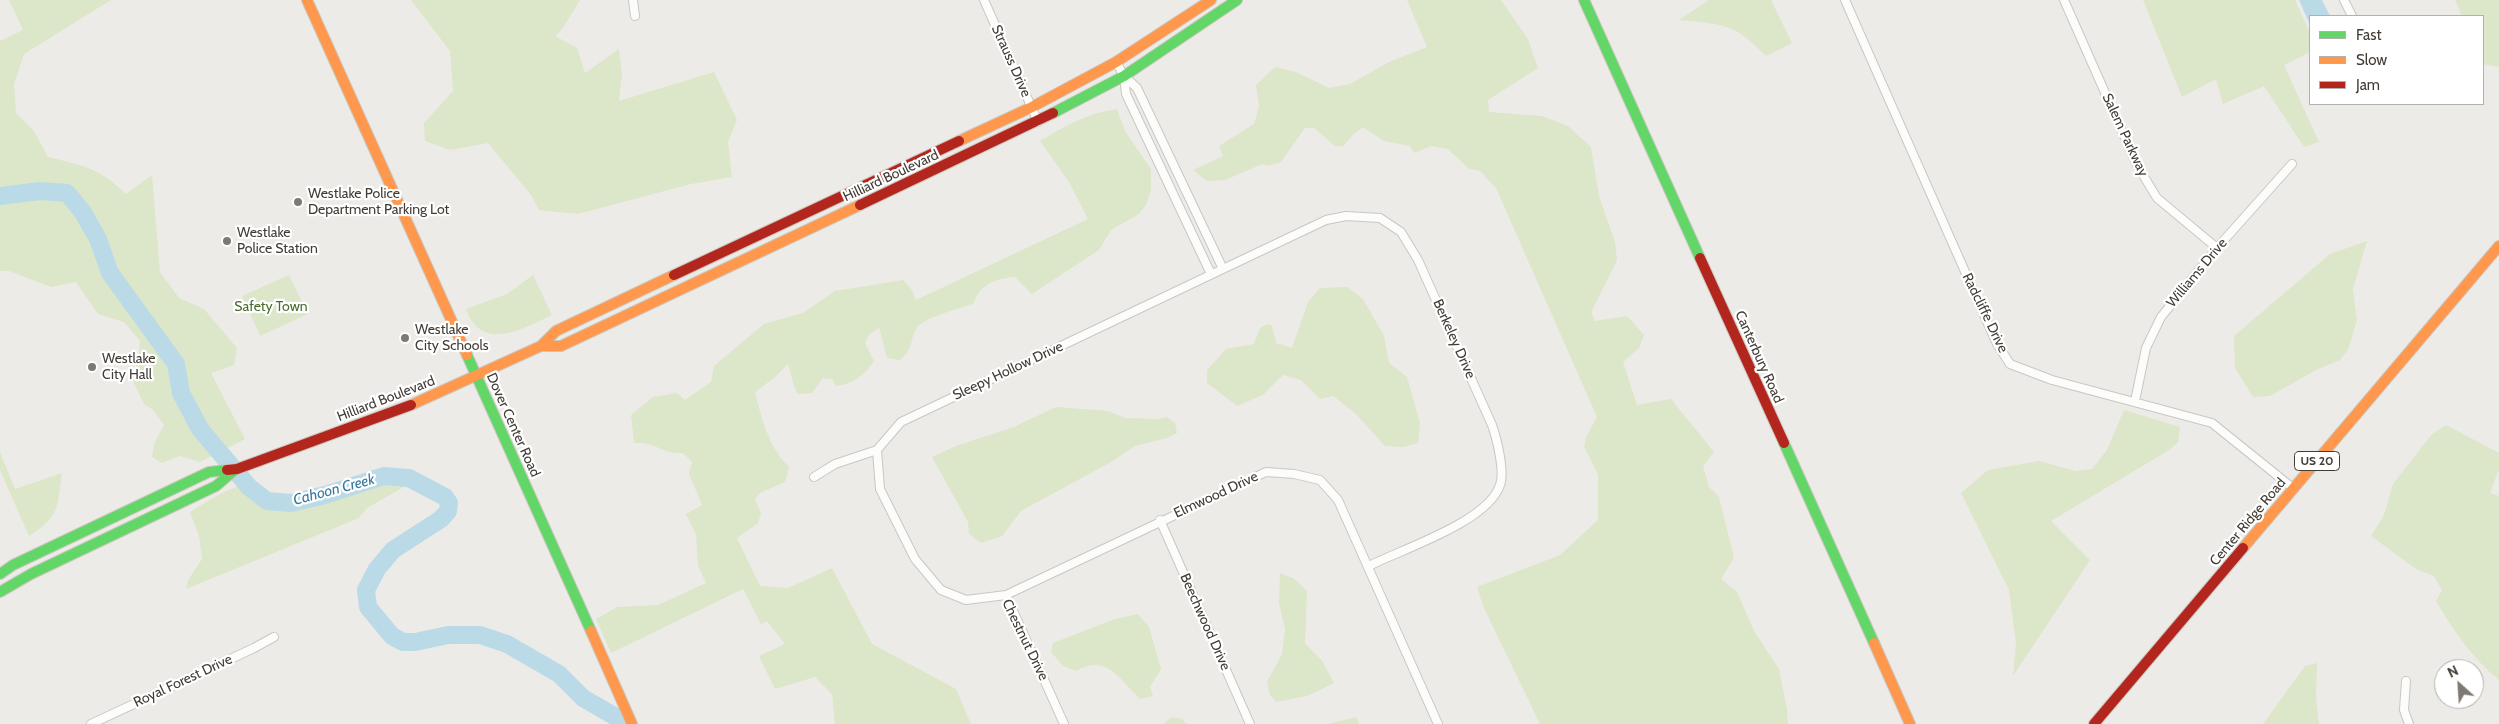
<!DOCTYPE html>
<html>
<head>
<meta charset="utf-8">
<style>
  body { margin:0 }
  #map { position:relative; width:2499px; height:724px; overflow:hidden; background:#edebe7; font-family:Cabin,sans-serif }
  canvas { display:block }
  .legend { position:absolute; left:2309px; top:15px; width:175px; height:90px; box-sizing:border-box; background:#fff; border:1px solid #b3b1ae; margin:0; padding:6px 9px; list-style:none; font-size:15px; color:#423c35 }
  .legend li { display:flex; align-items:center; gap:10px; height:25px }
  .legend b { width:25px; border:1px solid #b3b1ae }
  .north { position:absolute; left:2434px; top:659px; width:50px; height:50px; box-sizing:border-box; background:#fff; border:1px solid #b3b1ae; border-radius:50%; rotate:334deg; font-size:14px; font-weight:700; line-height:20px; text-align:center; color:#423c35 }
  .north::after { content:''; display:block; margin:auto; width:18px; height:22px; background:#7e7973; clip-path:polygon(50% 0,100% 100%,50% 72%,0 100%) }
</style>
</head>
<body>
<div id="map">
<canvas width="2499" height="724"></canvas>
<ul class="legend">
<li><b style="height:6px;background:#63d668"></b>Fast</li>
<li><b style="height:6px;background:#ff974d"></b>Slow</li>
<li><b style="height:6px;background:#b3261e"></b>Jam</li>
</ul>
<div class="north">N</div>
</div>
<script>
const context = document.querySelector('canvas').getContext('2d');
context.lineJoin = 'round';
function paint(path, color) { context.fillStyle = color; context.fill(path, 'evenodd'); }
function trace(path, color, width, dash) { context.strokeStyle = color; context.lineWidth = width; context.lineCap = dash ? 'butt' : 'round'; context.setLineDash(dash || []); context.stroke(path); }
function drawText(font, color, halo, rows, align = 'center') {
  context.font = font + ' Cabin,sans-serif'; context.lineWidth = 4.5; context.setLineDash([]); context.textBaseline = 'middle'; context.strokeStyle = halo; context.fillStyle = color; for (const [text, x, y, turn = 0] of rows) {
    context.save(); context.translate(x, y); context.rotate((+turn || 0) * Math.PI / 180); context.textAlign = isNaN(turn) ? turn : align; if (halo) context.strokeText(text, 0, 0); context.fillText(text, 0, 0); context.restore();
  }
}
const green = new Path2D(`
  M9,0H111L24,54L14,84L16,113L34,131L48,157C84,166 98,167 126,194L152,175L160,272L179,298L204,309L237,348L234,365L211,373L245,439L200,462L180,456L162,463L152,457L154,444L164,425L153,410L144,404L131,377L138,362L140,341L124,322L98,314L76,282L51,287L9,271H0V41L23,30Z
  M411,0H580L563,28L555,36L577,48L585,73L619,49L622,73L619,101L714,72L737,120L728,142L732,177L691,184L578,214L539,210L531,195L488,143L450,150L425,141L424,123L453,91L450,51Z
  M1407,0H1501L1528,39L1538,68L1488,100L1489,112L1542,116L1568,126L1591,147L1599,196L1615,242L1617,260L1591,312L1595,321L1627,316L1644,335L1639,348L1623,362L1637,405L1671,399L1714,452L1703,466L1709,487L1719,497L1734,558L1721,579L1737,592L1754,631L1779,669L1787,710L1788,724H1540L1484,608L1477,587L1560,555L1598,520V475L1584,446L1586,437L1597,417L1496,188L1480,171L1469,169L1448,149L1431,146L1414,153L1410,146L1384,141L1363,127L1354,134L1343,146H1335L1314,128H1305L1281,162L1268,166L1262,164L1225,180L1207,181L1193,170L1223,156L1219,146L1254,124L1259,107L1256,85L1275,67L1296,72L1329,88L1350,84L1389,62L1427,47Z
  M1709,0H1771L1792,43L1766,56C1733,22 1724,25 1679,20Z
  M2143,0H2295L2310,33V52L2284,65L2319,142L2304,147L2264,86L2223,104L2216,79L2182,97Z
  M2455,0H2499V67L2483,64V16H2462Z
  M1117,109L1125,131L1151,169V190L1146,205L1139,214L1111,230L1099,250L1032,294L1015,277C998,278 979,284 974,303C961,309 922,317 916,329C909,343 914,348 900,360L887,358L879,327L868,336L865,343L874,361C865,375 853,384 836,386L832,379L823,378L812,393L798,394L794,386L788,364L774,378L755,392C762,420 768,446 789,467L785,482L760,493L755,499L761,513L758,523L737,538L760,586L788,588L832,568L872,644L956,689L971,724H835L832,694L815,677L775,689L759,656L785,644L767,621L761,624L743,589L611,653L596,619L617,607L658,605L706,583L698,566L696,534L686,514L702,505L689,474L692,462L683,453C660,454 658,442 634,443L631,415L653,397L677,393L685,400L711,382L714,366L764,324L803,313L835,291L903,280L911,289L916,300L1088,219L1069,182L1040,141C1065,126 1087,113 1117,109Z
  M2367,241L2353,289L2357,320L2348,350L2340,360L2318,369L2270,396L2253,397L2235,368L2234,336L2330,254Z
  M289,275L308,314L260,336L242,296Z
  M533,275L552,315C523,329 481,353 466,309L507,294Z
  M1347,287L1363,299L1384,336L1389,363L1407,377L1420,423L1418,443L1403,447L1385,446L1355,413L1333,396L1320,399L1301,380L1283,375L1263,395L1237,406L1207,383V370L1226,349L1254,344L1260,328L1267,324L1272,326L1276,343L1292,348L1308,302L1320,288Z
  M1056,407L1108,411L1125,418L1159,419L1167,417L1175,423L1177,433L1167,438L1135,446L1111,462L1021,511L1002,536L981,543L969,534L968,522L932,457L956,446L1014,427Z
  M2124,410L2180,427L2178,442L2169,450L2051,521L2090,560L2013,676L2016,643L2009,590L1961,493L1988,470L2039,461L2076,471L2092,469L2107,450Z
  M2446,425L2499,453V469L2490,493L2499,496V680C2472,658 2454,631 2436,601L2442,590L2434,576L2416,569L2371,536L2384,515L2393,484L2432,434Z
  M0,452L15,489L62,473C57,508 60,516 29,536L0,470Z
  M384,476L409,478L411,483L367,508L359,518L186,589L188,580L202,559L199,536L190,512C202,505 236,481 249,487C267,495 266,505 291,503C323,501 353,484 384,476Z
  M1280,573L1293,578L1307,591L1305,643L1323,662L1334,683L1307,696L1276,702L1270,695L1267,682L1282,654L1285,629L1279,603Z
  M1138,614L1149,627L1161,669L1150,687L1153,696L1140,699C1119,680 1108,653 1076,671L1063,666L1051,652L1053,643L1115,619Z
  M2317,663L2316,698L2319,724H2263L2305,666Z
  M1172,717L1182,719L1186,724H1163Z
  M1356,717L1359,724H1328Z`);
const water = new Path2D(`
  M2299,0H2322L2330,16H2310V25Z`);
const river = new Path2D(`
  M0,196L40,191L67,193L82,211L98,239L110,273L176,364L181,393L200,429L249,487L267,501L291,503L325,495L384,476L409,478L445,497L449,503L448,511L441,519L393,550L377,569L366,590L368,607L392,636L403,642H415L448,635H480L507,644L559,674L583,698L628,724`);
const street = new Path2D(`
  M633,0L635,16
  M984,0L1038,122
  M1845,0L1997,344L2010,364L2052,380L2212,423L2294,489
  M2064,0L2137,165L2157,198L2217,248
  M2344,0L2352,16
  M1116,62L1124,76L1137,88L1223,269
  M1124,76L1126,94L1211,274
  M2135,401L2146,348L2161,317L2217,248L2292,164
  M877,450L880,489L915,559L941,590L966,600L1006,595L1266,472L1294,474L1320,480L1338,500L1438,724
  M814,477L835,464L877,450L901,422L1326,220L1346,216L1380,218L1401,232L1418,260L1492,425C1497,439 1505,472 1500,485C1488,522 1402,549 1369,566
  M1160,520L1250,724
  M1006,595L1064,724
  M2406,681L2404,710L2409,724
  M91,724L254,648L274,637`);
const fast = new Path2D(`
  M1584,0L1700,258
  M1053,113L1124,76L1237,0
  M467,355L591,631
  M1784,443L1874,643
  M0,574L13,565L209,472L227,470
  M0,592L31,574L216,486L236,469`);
const slow = new Path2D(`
  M307,0L467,355
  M959,141L1032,107L1116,62L1211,0
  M541,346H561L860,205
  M411,405L541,346L556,331L674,275
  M2243,548L2499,246
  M591,631L632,724
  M1874,643L1910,724`);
const jam = new Path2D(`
  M860,205L1053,113
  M1700,258L1784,443
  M674,275L959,141
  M227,470L237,469L411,405
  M2094,724L2243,548`);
const markers = [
  [298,202,5,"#7e7973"],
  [227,241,5,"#7e7973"],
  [405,338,5,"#7e7973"],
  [92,367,5,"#7e7973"]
];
const shields = [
  [2317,461,45]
];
const shieldNames = [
  ["US 20",2317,461]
];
const streetNames = [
  ["Strauss Drive",1011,61,66],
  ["Salem Parkway",2125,135,65],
  ["Hilliard Boulevard",891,176,-25],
  ["Williams Drive",2197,273,-50],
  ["Radcliffe Drive",1985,313,64],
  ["Berkeley Drive",1454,339,66],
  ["Canterbury Road",1759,357,66],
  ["Sleepy Hollow Drive",1008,371,-25],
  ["Hilliard Boulevard",386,399,-21],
  ["Dover Center Road",513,425,66],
  ["Elmwood Drive",1216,495,-25],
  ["Center Ridge Road",2248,522,-50],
  ["Beechwood Drive",1205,622,66],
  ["Chestnut Drive",1025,640,64],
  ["Royal Forest Drive",183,681,-25]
];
const poiNames = [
  ["Westlake Police",308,194],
  ["Department Parking Lot",308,210],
  ["Westlake",237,233],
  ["Police Station",237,249],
  ["Westlake",415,330],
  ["City Schools",415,346],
  ["Westlake",102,359],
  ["City Hall",102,375]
];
const parkNames = [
  ["Safety Town",271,307]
];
const waterNames = [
  ["Cahoon Creek",334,490,-15]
];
paint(green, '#dce6c9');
paint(water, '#bbdae7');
trace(river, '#bbdae7', 18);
trace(street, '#c9c7c3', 10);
trace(fast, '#cbc7bf', 12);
trace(slow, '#cbc7bf', 12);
trace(jam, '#cbc7bf', 12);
trace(street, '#fcfcfb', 8);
trace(fast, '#63d668', 10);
trace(slow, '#ff974d', 10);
trace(jam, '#b3261e', 10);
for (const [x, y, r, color] of markers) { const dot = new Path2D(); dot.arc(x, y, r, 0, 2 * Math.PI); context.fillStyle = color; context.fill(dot); trace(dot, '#fff', 2); }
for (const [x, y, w] of shields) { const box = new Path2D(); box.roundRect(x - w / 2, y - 9.5, w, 19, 4); context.fillStyle = '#fff'; context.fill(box); trace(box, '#423c35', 1); }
drawText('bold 12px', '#423c35', null, shieldNames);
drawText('14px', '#423c35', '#fff', streetNames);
drawText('14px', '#423c35', '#fff', poiNames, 'left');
drawText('14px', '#4b6d2f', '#fff', parkNames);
drawText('italic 15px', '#38799a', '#fff', waterNames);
</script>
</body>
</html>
